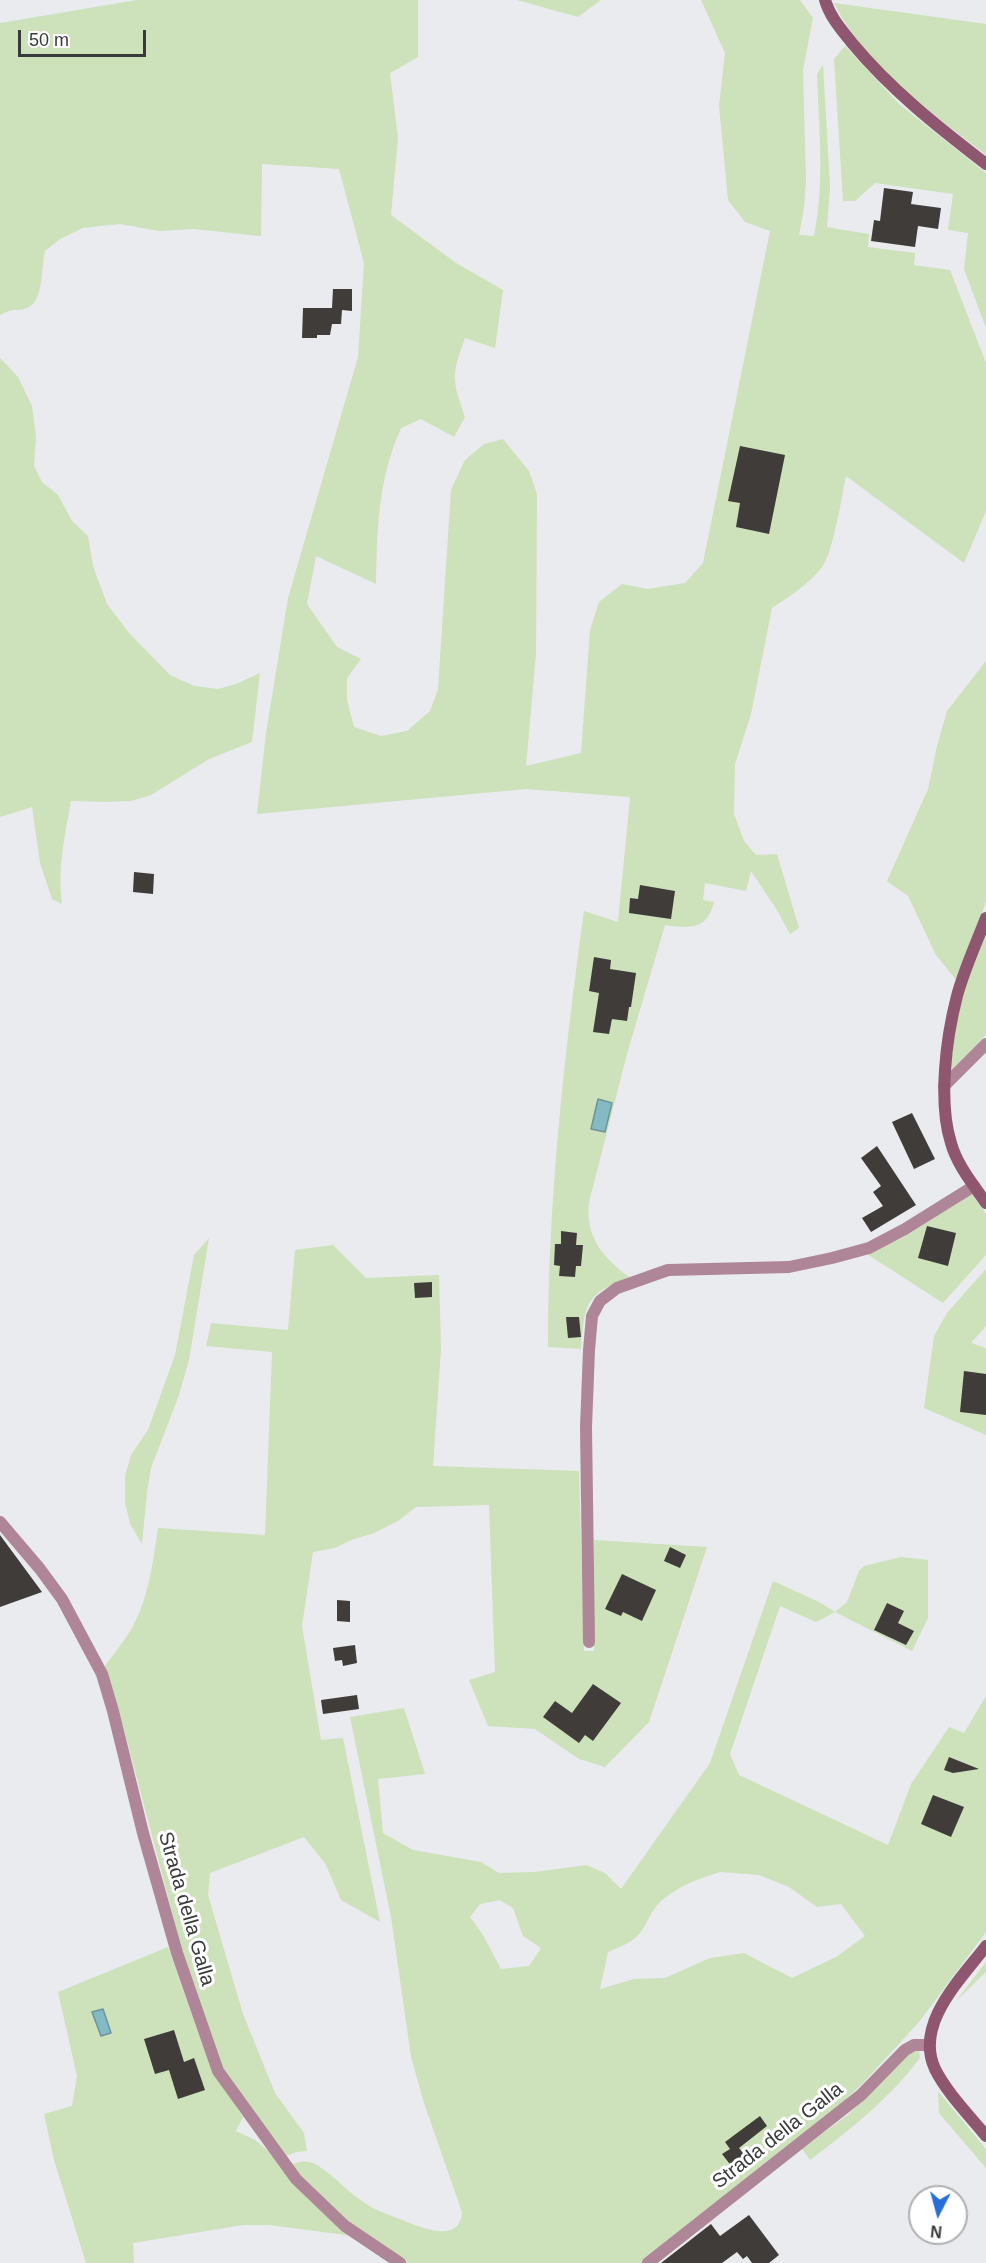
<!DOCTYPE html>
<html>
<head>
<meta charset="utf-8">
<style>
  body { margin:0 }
  #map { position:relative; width:986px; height:2263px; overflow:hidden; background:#e9ebee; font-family:Helvetica,sans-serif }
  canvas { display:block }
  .north { position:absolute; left:908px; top:2185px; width:60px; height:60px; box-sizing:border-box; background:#fff; border:2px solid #b0b0b1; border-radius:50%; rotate:186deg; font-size:16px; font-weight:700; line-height:24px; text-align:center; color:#393a3b }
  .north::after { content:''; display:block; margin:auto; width:21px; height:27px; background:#266eda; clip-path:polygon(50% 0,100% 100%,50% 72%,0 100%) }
  .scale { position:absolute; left:18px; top:30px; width:128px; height:27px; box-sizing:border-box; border:3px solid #393a3b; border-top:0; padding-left:8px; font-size:18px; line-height:21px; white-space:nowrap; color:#393a3b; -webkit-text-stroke:4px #fff; paint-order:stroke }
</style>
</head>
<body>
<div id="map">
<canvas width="986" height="2263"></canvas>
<div class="north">N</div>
<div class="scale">50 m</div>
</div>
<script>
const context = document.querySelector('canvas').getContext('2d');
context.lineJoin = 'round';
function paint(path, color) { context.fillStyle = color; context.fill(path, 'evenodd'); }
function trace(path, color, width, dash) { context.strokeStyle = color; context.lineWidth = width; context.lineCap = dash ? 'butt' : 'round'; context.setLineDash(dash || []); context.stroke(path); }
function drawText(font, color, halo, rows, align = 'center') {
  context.font = font + ' Helvetica,sans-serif'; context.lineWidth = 6; context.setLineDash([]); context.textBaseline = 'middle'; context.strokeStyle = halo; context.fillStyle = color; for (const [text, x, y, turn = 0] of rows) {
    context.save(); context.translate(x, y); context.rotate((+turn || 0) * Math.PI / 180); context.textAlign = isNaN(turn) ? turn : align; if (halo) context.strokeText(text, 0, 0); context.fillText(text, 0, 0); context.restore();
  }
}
const green = new Path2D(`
  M137,0H418V57L390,73L398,138L391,215L456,263L503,290L495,348L465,338C451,376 452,379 465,417L454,437L421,419L401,428C378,480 377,528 376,584L316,556L307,604L337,647L361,659L347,678V700L354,727L381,736L407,731L430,711L438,689L451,490L465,460L484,444L503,439L529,471L537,494L536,654L526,766L581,753L590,630L599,602L622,584L648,589L685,583L703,563L770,231L745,222L728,200L719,106L725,53L701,0H800L813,18L803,70L806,180L804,208L799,235L814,236C825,181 819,130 817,74L823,65L830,187L827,227L869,234L868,247L915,253L914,265L950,270L986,363V511L964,563L846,476C842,495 833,553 822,567C809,584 790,596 772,608L751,714L735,764L734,814L744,841L756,855L777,854L799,928L790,934L777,910L751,871L746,891L705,883L703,900L714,902C707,931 689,928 665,925L627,1054L589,1202C585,1236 602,1257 629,1277C584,1295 585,1304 581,1349L548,1347C548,1201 564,1056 584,911L618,922L630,797L526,789L257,814L266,733L288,598L358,357L364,263L339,169L262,164L261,236L193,229L159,231L120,224L83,228L60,239L45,251C41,267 44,302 27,308C17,312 14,307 0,315V23Z
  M517,0H601L578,17Z
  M834,3L986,24V155C932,113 865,66 834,3Z
  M845,46L899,104L986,173V328L964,269L968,233L948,230L953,194L875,183L855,201H843L834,59Z
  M0,358L18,377L32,406L36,437L34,466L42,482L58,495L72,521L88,536L93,566L107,604L129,633L170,675L194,686L218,689L236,684L260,673L252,742L209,759L151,795L131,801L109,802L71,801C65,835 57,869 62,904L52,899L40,863L32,807L0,817Z
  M986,661V902L957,981L936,955L908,896L887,881L928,789L937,746L947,711Z
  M986,934V1035L950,1071L956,1023L966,985Z
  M972,1194L986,1214V1255L943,1303L867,1254L904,1237Z
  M209,1238L189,1360L179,1395L151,1468L147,1492L142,1544L130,1524L125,1502V1476L131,1455L148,1430L175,1355L194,1255Z
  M333,1245L366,1278L439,1275L441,1349L433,1466L579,1471L584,1651H594V1540L707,1547L649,1722L605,1767L579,1759L535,1729L488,1726L469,1680L495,1672L489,1505L416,1507L398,1521L374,1533L351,1540L335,1548L313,1552L302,1626L321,1740L343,1738L380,1922L341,1900L325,1863L304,1837L210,1873L208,1895L243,2014L275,2093L304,2133L307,2151L296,2152L284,2157L223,2068L183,1954L119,1710L105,1666C114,1654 124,1641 132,1628C149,1597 153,1562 158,1528L265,1535L272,1352L206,1346L211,1323L288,1330L295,1250Z
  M986,1269V1326L971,1343L986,1348V1435L924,1408L934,1336L947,1313Z
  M901,1557L928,1560V1618L912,1651L835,1612L816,1622L780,1606L730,1754L739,1775L888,1845L911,1784L949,1727L964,1733L986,1696V1932L919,2022L863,2083L827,2117L643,2263H407L358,2230L290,2165C299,2161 308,2160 317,2165C335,2176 349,2194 368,2205C378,2212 391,2215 402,2220C420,2227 460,2245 462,2212L424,2103L411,2057L391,1917L350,1717L404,1708L425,1774L378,1779L383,1833L413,1850L481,1862L499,1873L535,1872L586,1865L605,1873L621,1889L710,1763L773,1581L819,1602L835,1612L847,1602L859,1571L864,1566ZM720,1872L759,1875L789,1887L817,1907L841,1904L865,1936L836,1957L792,1978L744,1953L710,1958L665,1978L634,1979L600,1989L608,1952C619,1947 632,1943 640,1933C648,1923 651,1910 661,1901C678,1886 698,1879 720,1872ZM500,1900L513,1908L523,1936L541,1948L529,1966L501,1969L483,1935L470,1917L480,1904Z
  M168,1947L212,2071L243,2117L236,2131L255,2140L268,2151L353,2236L269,2225H243L133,2243L134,2263H86L54,2160L44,2114L72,2106L77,2076L58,1992Z
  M986,1962V1972L956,2001Z
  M919,2051L920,2058C889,2099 851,2129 810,2160L802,2149L849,2114L905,2057L913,2052Z
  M938,2091L986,2149V2168L939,2113Z`);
const water = new Path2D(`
  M598,1099L612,1103L605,1132L591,1129Z
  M103,2009L111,2033L101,2036L92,2012Z`);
const building = new Path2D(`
  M884,188L913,192L911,204L941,208L938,229L918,226L915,247L871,241L874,220L880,221Z
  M333,289H352V311L342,310L341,324H332L330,335H317V338H302L303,308H332Z
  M740,446L785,455L769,534L736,527L740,503L728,501Z
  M134,872L154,874L153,894L133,892Z
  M640,885L675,891L671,919L629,913L630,898L638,899Z
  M594,957L611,960L610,969L636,973L631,1007H629L627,1021L612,1019L609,1034L593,1032L599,993L589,991Z
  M912,1113L935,1159L914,1169L892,1122Z
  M877,1146L916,1205L871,1232L862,1218L883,1206L873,1192L881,1186L861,1158Z
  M927,1226L956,1233L948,1266L918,1258Z
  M561,1231L577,1233L576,1245H583L581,1266H576L575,1277L559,1276L560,1266L554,1265L555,1244H561Z
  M432,1282V1297L415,1298L414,1283Z
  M566,1317H579L581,1337L568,1338Z
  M964,1371L986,1374V1415L960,1412Z
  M0,1535L42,1592L0,1607Z
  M670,1547L686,1555L680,1568L664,1561Z
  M622,1574L656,1590L642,1621L623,1612L621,1616L605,1609Z
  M337,1600L350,1601V1622L337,1621Z
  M887,1603L904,1611L898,1623L914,1631L906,1645L874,1630Z
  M355,1645L357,1663L343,1666L342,1660L335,1661L333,1648Z
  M593,1684L621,1703L593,1741L585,1735L579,1743L543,1717L555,1701L572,1713Z
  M357,1695L359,1709L323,1714L321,1700Z
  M949,1757L979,1769L953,1773L944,1770Z
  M933,1795L964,1807L951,1837L921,1824Z
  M174,2030L184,2062L194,2058L205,2090L178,2099L169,2070L155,2074L144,2039Z
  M760,2116L767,2126L739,2148L749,2161L736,2172L722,2154L730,2149L725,2142Z
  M749,2215L779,2255L769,2263H752L747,2256L743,2259L737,2252L722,2263H661L711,2224L720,2236Z`);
const street = new Path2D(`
  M944,1086L986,1044
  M0,1522L40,1569L62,1599L102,1674L113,1711L143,1833L177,1953L218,2071L296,2179L345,2226L400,2263
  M589,1642L586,1427L589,1350L592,1316L600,1301L617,1288L668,1270L789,1267L832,1258L869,1248L905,1229L974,1186
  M648,2263L861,2095L905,2050L914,2045H929`);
const secondary = new Path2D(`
  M825,0C830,17 841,29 852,43C891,90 938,127 986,164
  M986,918C976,944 964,970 957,996C946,1038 938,1102 951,1143C957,1165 973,1184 986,1203
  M986,1946C961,1979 914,2024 935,2069C947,2093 969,2115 986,2136`);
const streetNames = [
  ["Strada della Galla",186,1909,74],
  ["Strada della Galla",778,2136,-38]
];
paint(green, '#cde1bb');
paint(water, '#83bac4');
trace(water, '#6d949b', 1.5);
paint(building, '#3f3c3a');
trace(street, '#ae8697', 12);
trace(secondary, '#8e566f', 12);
drawText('20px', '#393a3b', '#fff', streetNames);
</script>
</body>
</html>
